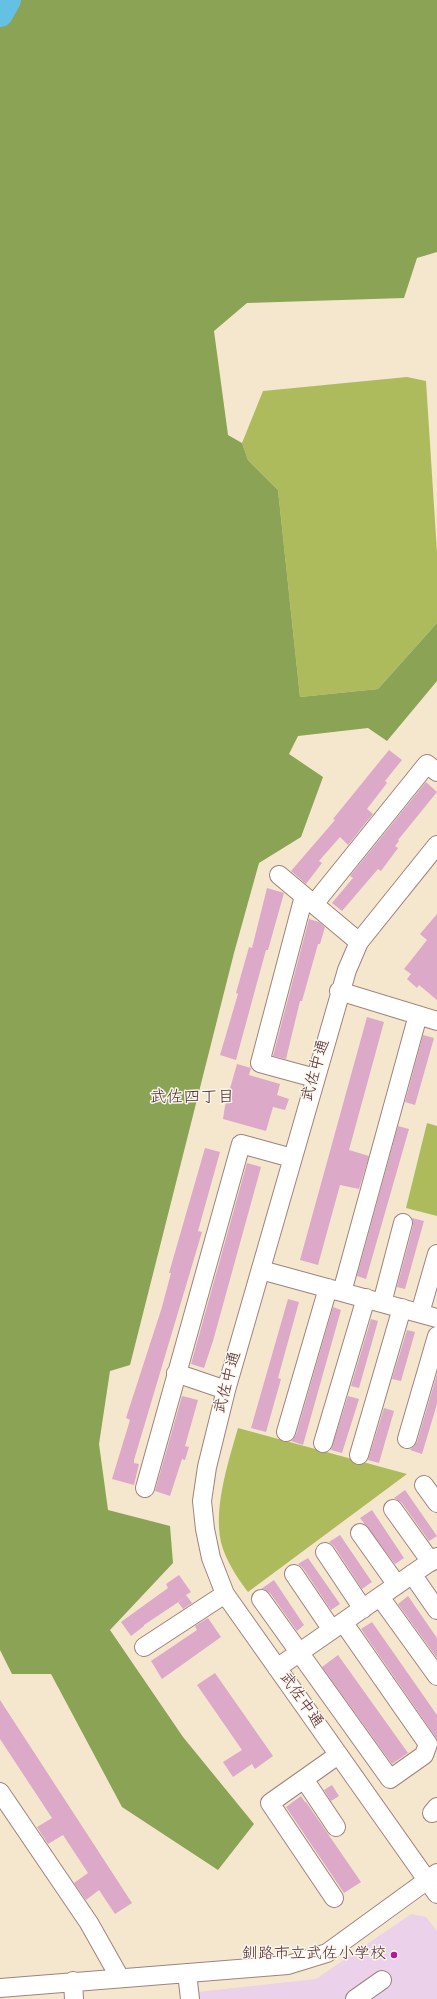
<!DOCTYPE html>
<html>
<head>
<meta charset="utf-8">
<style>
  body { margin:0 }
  canvas { display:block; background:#f5e6ce }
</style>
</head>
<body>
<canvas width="437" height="1999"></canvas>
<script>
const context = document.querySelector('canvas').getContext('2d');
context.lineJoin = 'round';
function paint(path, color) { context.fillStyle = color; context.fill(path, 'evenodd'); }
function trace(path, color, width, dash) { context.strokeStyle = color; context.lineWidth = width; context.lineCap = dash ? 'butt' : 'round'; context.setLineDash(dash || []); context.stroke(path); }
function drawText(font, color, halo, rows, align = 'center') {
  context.font = font + ' "Indie Flower","Klee One",sans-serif'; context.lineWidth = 3; context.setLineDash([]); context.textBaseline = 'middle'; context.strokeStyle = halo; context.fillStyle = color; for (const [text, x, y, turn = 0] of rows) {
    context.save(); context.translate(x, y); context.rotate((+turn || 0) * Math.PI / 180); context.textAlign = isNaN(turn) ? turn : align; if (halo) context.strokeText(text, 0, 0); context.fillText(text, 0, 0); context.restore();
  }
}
const built = new Path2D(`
  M411,1914L426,1917L437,1931V1999H198L197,1992L316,1979Z`);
const green = new Path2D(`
  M407,377L426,381L437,553V623L378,689L300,697L278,490L248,460L242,443L263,391Z
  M427,1123L437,1126V1216L406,1208Z
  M238,1428L407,1474L248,1592C238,1579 229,1565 223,1549C211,1514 228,1463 238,1428Z`);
const forest = new Path2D(`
  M0,0H437V252L417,258L404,298L247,303L214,331L228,435L242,443L248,460L278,490L300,697L378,689L437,623V681L387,741L368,728L298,736L289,754L323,777L301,837L259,863L234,953L130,1365L110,1371L99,1444L108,1510L170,1526L173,1563L110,1630L183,1737L254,1824L218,1870L122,1807L51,1674H12L0,1650Z`);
const river = new Path2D(`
  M0,14L8,0`);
const building = new Path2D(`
  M389,750L402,760L385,781L387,783L367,809L373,814L348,845L340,837L319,861L322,863L306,884L291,871L335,820L333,819Z
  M426,782L437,792L398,840L399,841L395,846L398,848L381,871L378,869L342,911L332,903L353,878L350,876Z
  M267,888L284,893L268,950H266L258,979L236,1060L220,1055L238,994L236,993L249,947L252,948Z
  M437,914V1000L419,985L417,988L407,979L411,974L404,969L427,940L420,934Z
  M309,919L319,922L325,927L320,944H318L302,1001H300L286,1059L273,1056Z
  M367,1017L384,1022L349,1150L369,1156L359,1189L340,1185L318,1265L300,1260Z
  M423,1035L434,1038L415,1105L405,1102Z
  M237,1064L251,1068L249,1075L280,1084L277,1095L289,1099L285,1110L273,1107L266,1131L223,1119L225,1106Z
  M398,1126L409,1129L366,1279L357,1276Z
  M205,1148L220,1152L198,1231L202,1232L134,1460V1463L139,1464L134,1485L112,1479L130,1420L126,1418L162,1307L171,1273H169Z
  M247,1163L261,1167L213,1341L204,1368L191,1364Z
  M412,1218L424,1221L405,1289L397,1287L413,1226Z
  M288,1299L299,1302L278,1378L281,1379L266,1432L251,1428Z
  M333,1307L341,1310L303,1445L291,1441L296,1435Z
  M371,1319L378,1321L359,1388L351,1386Z
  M407,1330L415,1332L401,1381L392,1379Z
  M437,1374V1404L422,1454L410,1450L417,1442Z
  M182,1396L198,1400L185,1446L189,1447L185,1460L182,1459L170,1496L155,1491Z
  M348,1396L359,1399L342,1453L331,1450Z
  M384,1408L394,1411L379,1463L368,1460Z
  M405,1490L437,1536L429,1541L402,1503L394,1498Z
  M372,1510L404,1558L395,1564L360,1518Z
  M340,1535L372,1582L362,1589L334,1546L329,1542Z
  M308,1558L340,1604L331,1610L303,1568L298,1564Z
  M179,1575L191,1592L186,1595L192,1603L183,1609L178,1602L186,1597L144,1625V1626L131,1636L121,1622L168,1588L166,1584Z
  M274,1580L304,1625L297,1631L270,1593L261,1589Z
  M408,1596L437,1638V1658L398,1604Z
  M208,1618L221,1637L162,1679L151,1661L197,1630L195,1626Z
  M372,1622L437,1715V1739L361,1629Z
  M338,1655L408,1753L392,1764L322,1667Z
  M215,1673L273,1756L255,1769L252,1764L233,1777L223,1762L242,1750L197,1685Z
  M0,1700L132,1903L115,1914L99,1890L86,1900L74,1883L88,1873L63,1835L48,1844L37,1827L52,1818L0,1739Z
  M332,1785L339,1796L331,1801L324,1790Z
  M301,1796L305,1802H306L361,1882L344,1893L286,1807Z`);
const minor = new Path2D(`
  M437,845L359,942L347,970L226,1390L207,1467L202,1501L205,1529L211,1558L225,1594L437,1894
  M279,875L359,942
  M304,896L260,1063L315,1078
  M314,904L427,764L437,772
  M339,991L437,1021
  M261,1270L437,1318
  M342,1292L418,1015
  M382,1303L403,1223
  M420,1313L437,1254
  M176,1373L226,1390
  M286,1432L328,1288
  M407,1439L437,1336
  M323,1443L366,1298
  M359,1455L402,1308
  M424,1485L437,1503
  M145,1488L241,1144L292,1158
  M393,1509L431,1562
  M360,1533L397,1585
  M325,1552L363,1609
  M294,1574L332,1630
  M412,1574L437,1610
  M380,1597L437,1676
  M261,1599L390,1779L424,1755L428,1744L343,1622
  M144,1647L225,1594
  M277,1668L437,1557
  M304,1779L336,1827
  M0,1792L89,1923L120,1978
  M432,1813L437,1807
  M334,1898L270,1803L338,1755
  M187,1973L190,1999
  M73,1981L74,1999
  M0,1988L288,1965L327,1953L437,1873
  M355,1999L382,1980`);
const markers = [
  [394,1955,4,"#b5179e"]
];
const streetNames = [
  ["武佐中通",317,1071,-74],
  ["武佐中通",229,1383,-75],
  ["武佐中通",300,1701,55]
];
const poiNames = [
  ["釧路市立武佐小学校",386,1955]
];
const neighbourhoodNames = [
  ["武佐四丁目",192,1099]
];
paint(built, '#ecd1eb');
paint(green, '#aebb5d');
paint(forest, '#8aa354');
trace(river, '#65c1e3', 26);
paint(building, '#dca9c9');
trace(minor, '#a0827c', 20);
trace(minor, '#fff', 18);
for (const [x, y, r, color] of markers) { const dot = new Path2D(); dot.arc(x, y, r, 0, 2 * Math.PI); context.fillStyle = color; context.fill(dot); trace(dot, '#fbf7ec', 1.5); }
drawText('16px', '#4a1f2b', '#fbf7ec', streetNames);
drawText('16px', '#4a1f2b', '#fbf7ec', poiNames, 'right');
drawText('17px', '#4a1f2b', '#fbf7ec', neighbourhoodNames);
</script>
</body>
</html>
